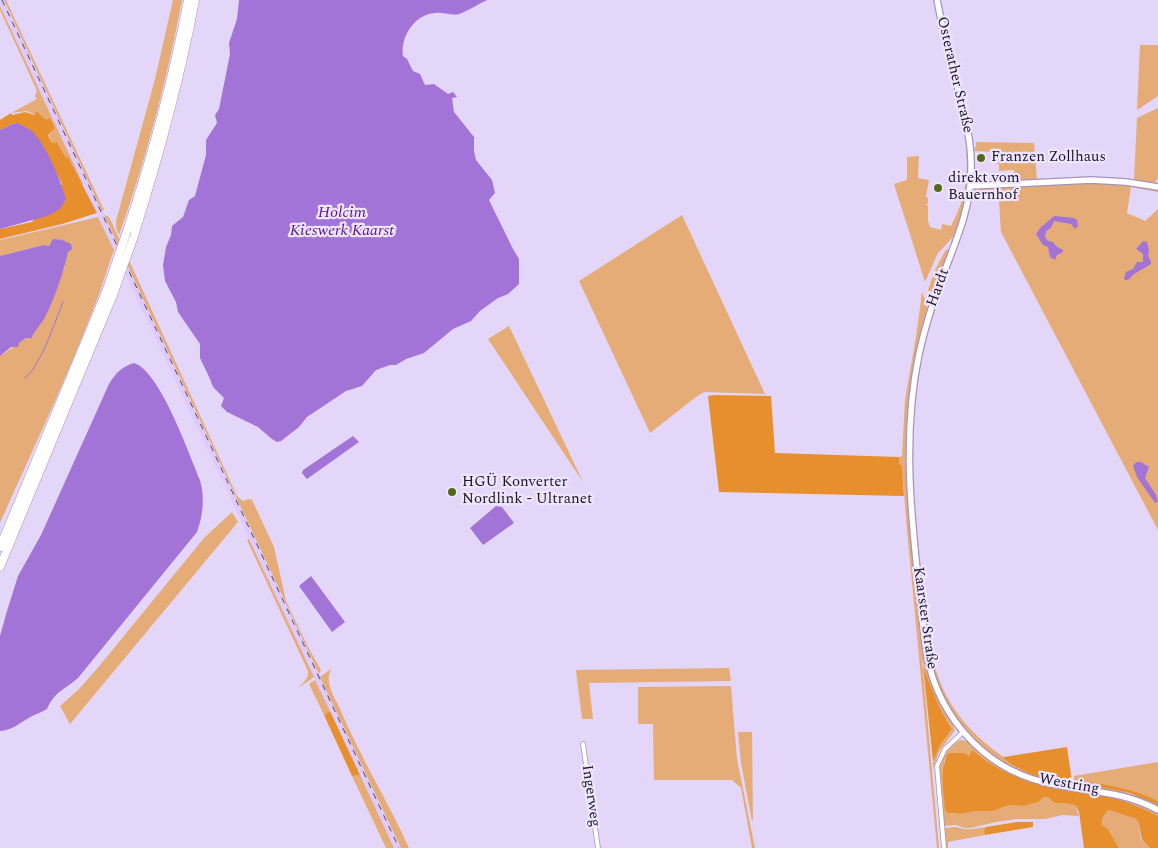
<!DOCTYPE html>
<html>
<head>
<meta charset="utf-8">
<style>
  body { margin:0 }
  canvas { display:block; background:#e4d6f8 }
</style>
</head>
<body>
<canvas width="1158" height="848"></canvas>
<script>
const context = document.querySelector('canvas').getContext('2d');
context.lineJoin = 'round';
function paint(path, color) { context.fillStyle = color; context.fill(path, 'evenodd'); }
function trace(path, color, width, dash) { context.strokeStyle = color; context.lineWidth = width; context.lineCap = dash ? 'butt' : 'round'; context.setLineDash(dash || []); context.stroke(path); }
function drawText(font, color, halo, rows, align = 'center') {
  context.font = font + ' Spectral,serif'; context.lineWidth = 4.5; context.setLineDash([]); context.textBaseline = 'middle'; context.strokeStyle = halo; context.fillStyle = color; for (const [text, x, y, turn = 0] of rows) {
    context.save(); context.translate(x, y); context.rotate((+turn || 0) * Math.PI / 180); context.textAlign = isNaN(turn) ? turn : align; if (halo) context.strokeText(text, 0, 0); context.fillText(text, 0, 0); context.restore();
  }
}
const built = new Path2D(`
  M0,0H4L401,848H394L0,6Z`);
const green = new Path2D(`
  M4,0H6L104,210L102,211Z
  M173,0H182C167,80 146,159 119,235L116,228V221L155,79Z
  M0,6L83,184H81L68,158H66L57,142L52,143L49,135L55,129L40,115H36L27,111L11,113L37,99L35,96L37,91L0,10Z
  M1140,45H1158V96L1137,110Z
  M1158,108V178L1155,183H1158V186C1100,174 1041,181 983,185L975,183V182L983,184L1015,181L1014,170L999,171V164L995,163L996,152L973,151L976,146V142L1034,143L1037,180L1083,177L1134,180L1137,118Z
  M966,152H969L968,182L962,213L957,233L938,253L925,282L894,184L907,180V157L919,156L918,178L929,180L926,197L928,198V203L926,205L928,206V221L930,227L941,230L942,224L951,226C964,201 969,180 966,152Z
  M1086,183L1120,184L1158,189V192L1131,187L1127,213L1145,221L1158,209V530L1001,232L998,187Z
  M995,188L996,191L982,192L972,197C959,254 931,307 920,366C906,443 915,526 925,603C929,630 930,659 941,684C954,715 976,738 1004,757V759L1019,769L1070,782H1074V776L1158,762V801C1133,788 1105,784 1077,780L1075,782C1103,787 1133,791 1158,805V808C1148,802 1137,797 1126,794C1075,780 1029,788 985,750C964,732 945,707 936,681C925,650 924,615 921,582C914,512 906,441 917,371C921,344 930,318 939,293C949,260 960,227 971,194L975,189Z
  M104,215L109,217L111,221L237,496L243,501L249,499L252,500L274,547L286,601L308,647L321,670L319,674Z
  M682,215L765,394L704,392L696,397L650,433L579,281Z
  M98,217L114,250C107,269 102,288 94,307C66,380 32,451 0,523V356L26,338H32L64,269L68,252L51,244L49,246L44,245L0,256V240Z
  M948,249L951,250L933,296H930L928,290L935,270L945,251Z
  M922,292L927,304V316L908,423L907,441L923,649L928,669L938,697L955,730L939,752L933,768C932,752 945,742 952,729C938,707 928,683 922,659L939,848H937L907,530L902,466L899,463V457L902,456L905,400L916,337Z
  M509,326L583,482L488,339Z
  M232,512L238,522L70,724L60,706L78,690L96,670L204,538Z
  M249,539L314,677L298,688C303,683 309,678 308,671L247,540Z
  M729,668L731,681L589,683L593,719H582L576,670Z
  M331,669C330,673 328,676 329,680C329,690 336,700 340,709C360,757 388,801 409,848H401L320,677Z
  M315,680L330,711L324,715L309,684Z
  M731,686L737,759L755,848H752L741,788L732,780H654L653,724H638V687Z
  M738,732H752L753,820H752L757,848L741,763Z
  M960,740L967,741L991,761L1018,775L1127,799L1158,812V816C1143,808 1128,802 1111,797C1093,793 1073,792 1054,788C1027,783 995,770 974,751L969,756L964,753L948,754L944,761L951,814H961L976,811H993L1009,805L1024,806L1039,802L1044,797L1049,798L1054,803H1063L1075,805L1079,816L1062,815L1046,819H1017L996,822L971,828H964L956,825L944,826C941,795 928,759 960,740Z
  M360,775L394,848H386L352,776Z
  M1109,810L1136,819L1139,823L1141,840L1150,848H1119L1108,829L1102,825C1101,819 1104,814 1109,810Z
  M956,827C967,831 975,829 986,827L984,831L985,835L948,842V848H946L944,828Z`);
const forest = new Path2D(`
  M36,111L46,120L50,118L55,129L48,135L52,143L57,142L66,158L68,157L97,213L62,224L0,239V229L32,222L62,184C50,162 40,138 18,123L12,124L0,130V120L11,113L12,115L25,112L35,115Z
  M714,395L771,396L775,453L899,457V463L902,466L904,496L719,492L708,396Z
  M923,665C931,688 939,709 952,729L940,746L933,761Z
  M330,711L360,775L352,776L324,715Z
  M1067,747L1072,781L1070,782C1047,782 1022,773 1004,759V757Z
  M972,751H974C995,770 1027,783 1054,788C1073,792 1093,793 1111,797C1128,802 1143,808 1158,816V848H1150L1142,840L1139,823L1136,819L1109,810C1104,814 1101,819 1102,825L1108,829L1119,848H1084L1079,812L1075,805L1063,803H1054L1049,798L1044,797L1039,802L1024,806L1009,805L993,811H976L961,814L948,813L945,810C944,791 939,771 948,753H964L969,756Z
  M1077,780C1105,784 1133,788 1158,801V805L1130,793L1074,782Z
  M1017,822H1033V827L985,835L984,831L986,827Z`);
const water = new Path2D(`
  M239,0H487C478,4 468,11 459,14C452,16 443,12 435,13C415,14 400,37 403,56L407,59L413,71L420,74L425,85L434,84L448,94L453,92L457,97L452,98L454,112L474,137V151L476,160L492,180L495,193L489,200L513,249L519,259V284L508,294L498,298L480,311L471,321L453,329L424,353L406,359L396,365H390L376,370L362,386L346,391L307,417L299,427L281,441L277,442L272,439L258,427L227,412L221,406L224,398L213,387L210,379L200,358V344L178,312L176,302L165,281L163,265L166,247L171,235L172,226L183,217L189,200L195,196L206,155V140L217,123L215,115L219,109L230,54L229,43L237,19Z
  M18,123C22,126 28,128 32,131C47,146 60,179 66,199L60,209L47,216L0,229V130L12,124Z
  M1054,216L1074,218L1077,220L1078,226L1075,229L1071,224L1054,221L1051,228L1046,231L1045,237L1048,241L1053,242L1057,247L1063,250V252L1057,255L1055,260L1050,257L1048,247L1043,245L1036,234L1040,228Z
  M53,239L62,240L71,244L72,249L68,252C65,268 54,300 46,315C42,324 35,329 32,338H26L19,343L18,347H11L0,356V256L44,245L49,246Z
  M1143,241L1147,242L1149,250L1148,256L1151,261V264L1134,274L1128,280H1125L1124,278L1126,272L1133,269L1137,262H1143V254L1136,249Z
  M134,363C160,371 189,454 200,480C205,497 203,516 197,532L78,678C63,691 55,691 47,709C40,713 33,715 27,719C17,725 12,730 0,731V636L7,611L18,576L41,535L109,384C116,373 121,367 134,363Z
  M353,436L359,442L307,479L302,473L303,470Z
  M1136,462H1141L1149,467L1145,478L1156,495L1158,501L1155,503L1137,477L1133,466Z
  M496,506L502,507L514,523L483,545L470,528Z
  M311,576L345,622L332,632L299,586Z`);
const stream = new Path2D(`
  M25,378C42,363 54,324 63,302`);
const street = new Path2D(`
  M583,744L598,848
  M944,848L937,766L945,749L963,732`);
const secondary = new Path2D(`
  M937,0C942,25 947,49 954,73C962,105 972,137 971,170C971,207 956,241 943,275C933,301 925,327 919,354C899,449 915,547 925,643C933,710 980,768 1047,783C1086,792 1121,790 1158,810
  M970,186L1091,180L1126,182L1158,187`);
const highway = new Path2D(`
  M127,231C152,156 173,78 188,0
  M133,239C158,160 180,81 195,0
  M0,547L106,292
  M0,567L113,295`);
const rail = new Path2D(`
  M2,0L399,848`);
const highwayBridge = new Path2D(`
  M106,292L127,231
  M113,295L133,239`);
const markers = [
  [981,158,5,"#546a18"],
  [938,188,5,"#546a18"],
  [452,492,5,"#546a18"]
];
const streetNames = [
  ["Osterather Straße",954,75,77],
  ["Hardt",939,288,-70],
  ["Kaarster Straße",924,618,82],
  ["Westring",1069,785,10],
  ["Ingerweg",590,796,82]
];
const poiNames = [
  ["Franzen Zollhaus",991,158],
  ["direkt vom",948,179],
  ["Bauernhof",948,196],
  ["HGÜ Konverter",462,483],
  ["Nordlink - Ultranet",462,500]
];
const waterNames = [
  ["Holcim",342,214],
  ["Kieswerk Kaarst",342,232]
];
paint(built, '#dfcafd');
paint(green, '#e5ac77');
paint(forest, '#e68f2c');
paint(water, '#a274d8');
trace(stream, '#a274d8', 1);
trace(street, '#a594bd', 5.5);
trace(secondary, '#a594bd', 8);
trace(highway, '#a594bd', 9);
trace(street, '#fff', 4);
trace(secondary, '#fff', 5.5);
trace(highway, '#fff', 8);
trace(rail, '#4c4458', 1, [6, 6]);
trace(highwayBridge, '#a594bd', 9, []);
trace(highwayBridge, '#fff', 8);
for (const [x, y, r, color] of markers) { const dot = new Path2D(); dot.arc(x, y, r, 0, 2 * Math.PI); context.fillStyle = color; context.fill(dot); trace(dot, '#efe5ff', 2); }
drawText('15px', '#1c1625', '#efe5ff', streetNames);
drawText('15px', '#1c1625', '#efe5ff', poiNames, 'left');
drawText('italic 16px', '#58148d', '#efe5ff', waterNames);
</script>
</body>
</html>
